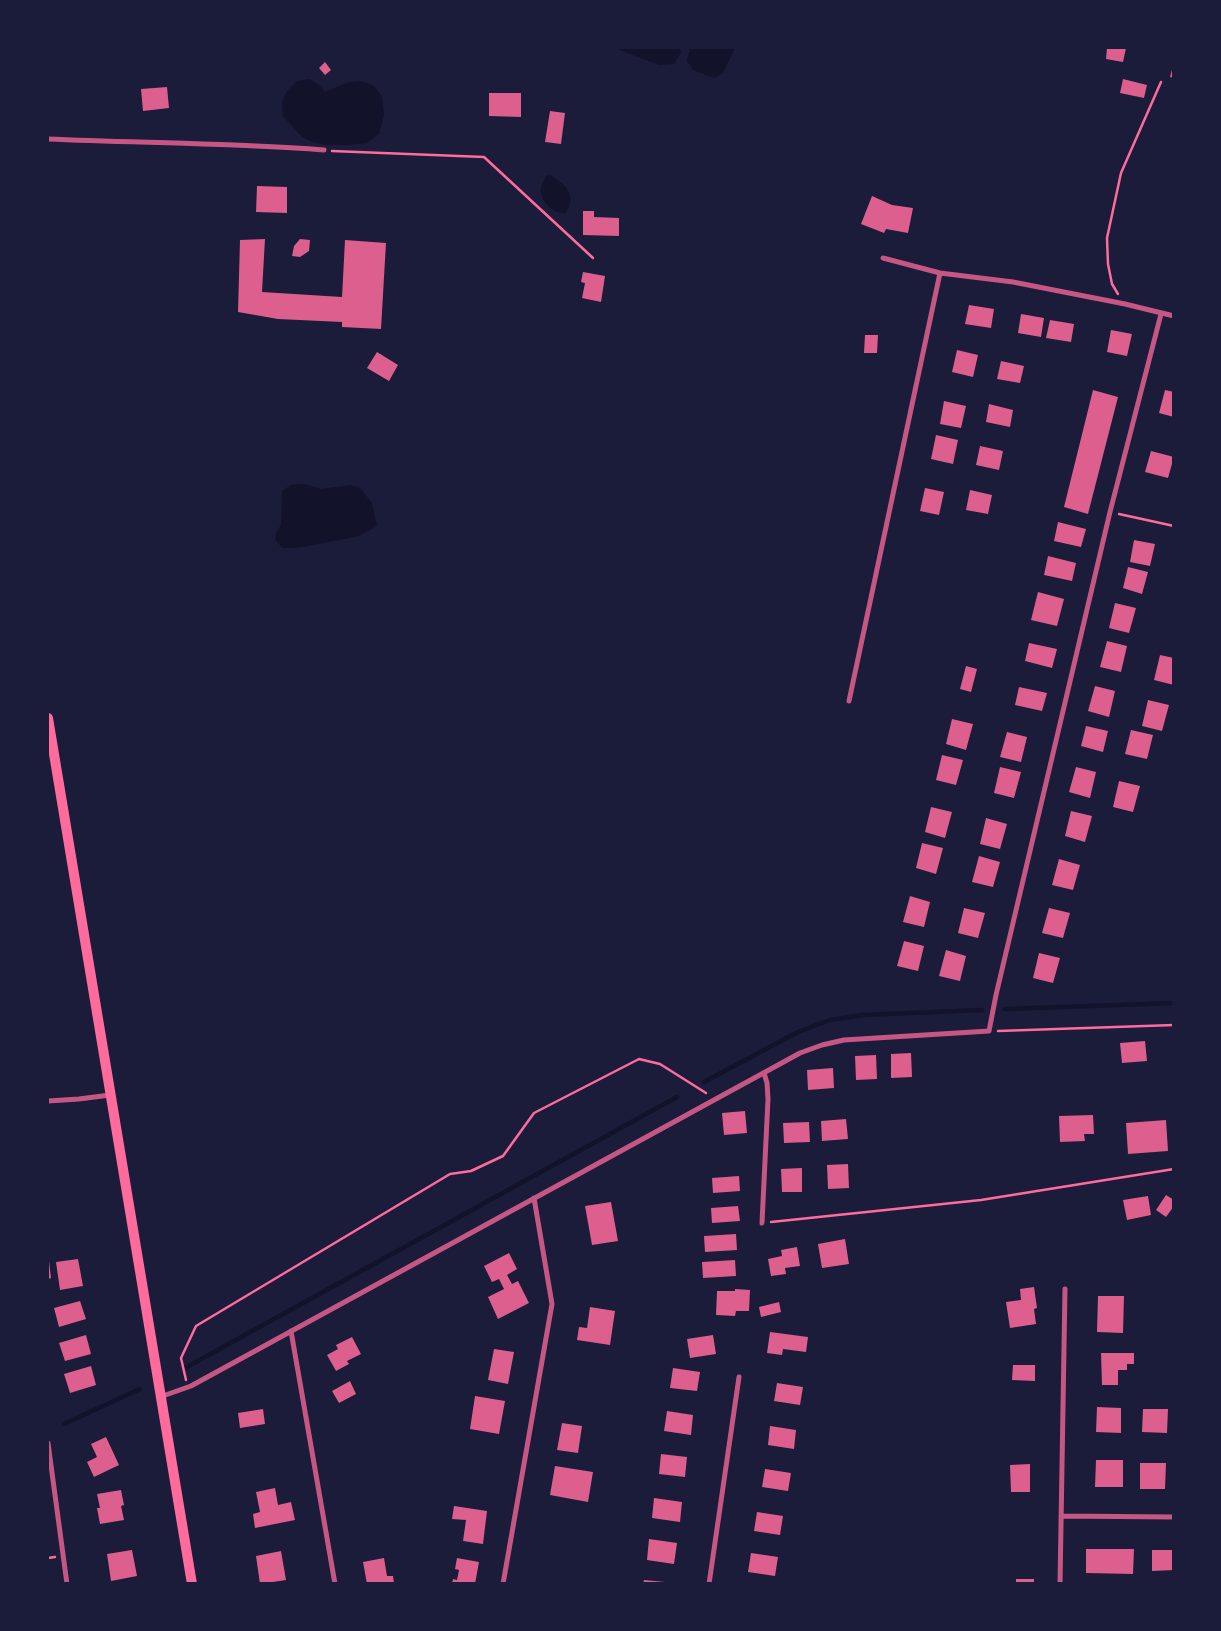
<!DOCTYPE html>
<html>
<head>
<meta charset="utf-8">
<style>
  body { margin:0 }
  #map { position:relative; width:1221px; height:1631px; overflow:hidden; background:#1b1b3a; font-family:"DM Sans",sans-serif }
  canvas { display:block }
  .frame { position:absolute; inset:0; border:49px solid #1b1b3a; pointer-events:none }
</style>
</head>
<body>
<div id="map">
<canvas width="1221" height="1631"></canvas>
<div class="frame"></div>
</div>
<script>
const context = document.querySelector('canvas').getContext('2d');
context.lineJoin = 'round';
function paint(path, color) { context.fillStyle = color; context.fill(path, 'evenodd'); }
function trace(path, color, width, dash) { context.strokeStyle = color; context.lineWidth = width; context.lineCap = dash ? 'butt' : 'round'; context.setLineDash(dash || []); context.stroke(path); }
const water = new Path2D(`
  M617,48H680L681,52L674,64L659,65L622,51Z
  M690,48H735L723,73L714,78L693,70L687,61Z
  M310,79L319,85L325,92L349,82L361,81L374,86L382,96L384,115L379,134L367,143L348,145H327L312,142L301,136L283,116L282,102L287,91L297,81Z
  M550,175C566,184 577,195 566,213C553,215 539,200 541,187C542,183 545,179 546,176Z
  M304,484L321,489L351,485L360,488L372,503L377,526L359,536L298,548H282L275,539L276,533L281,525L282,491L291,485Z`);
const stream = new Path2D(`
  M1005,1009L1174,1003
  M704,1082L798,1032L830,1020L863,1015L982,1010
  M185,1368L677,1097
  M64,1424L140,1389`);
const building = new Path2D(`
  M1107,48H1126L1123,62L1106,59Z
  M325,62L331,70L325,75L319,68Z
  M1173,66H1174V78L1170,77Z
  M1123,79L1147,85L1144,98L1120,93Z
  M167,87L169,108L143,111L141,89Z
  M489,93H521V117L489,116Z
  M550,111L565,113L561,144L545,142Z
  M257,186L287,187V213L256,212Z
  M872,196L892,205L913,208L908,233L886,229L884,233L861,224Z
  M583,211H594V217L619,218V236L583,235Z
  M265,239L262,292L342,297L345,240L386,243L381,329L342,327V322L278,319L238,312L240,240Z
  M300,239L310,240L309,251L300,257L292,256L294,246Z
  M583,272L605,276L601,302L582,298L585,283L581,282Z
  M969,305L994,309L991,328L965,324Z
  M1021,314L1044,318L1041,337L1018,333Z
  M1050,320L1074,324L1071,342L1046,338Z
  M1111,330L1132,334L1127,356L1107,352Z
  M865,335H878L877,353H864Z
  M957,350L978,355L973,377L952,372Z
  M377,352L398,365L389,381L367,368Z
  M1001,361L1024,366L1020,383L997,379Z
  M1093,390L1118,397L1088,514L1064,507Z
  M1165,390L1174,392V417L1159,413Z
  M944,401L966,406L961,428L940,424Z
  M989,404L1013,410L1010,427L986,422Z
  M936,435L958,440L953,464L931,459Z
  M980,446L1003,451L999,470L976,465Z
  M1151,451L1174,457L1168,478L1145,472Z
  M925,488L944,492L939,515L920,511Z
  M970,490L992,495L988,514L966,510Z
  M1058,522L1086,529L1081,547L1054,541Z
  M1134,540L1155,544L1150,566L1130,562Z
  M1048,556L1076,563L1072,581L1044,575Z
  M1128,567L1148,572L1142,594L1123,588Z
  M1038,592L1064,599L1057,626L1031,620Z
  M1115,603L1136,608L1129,633L1109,628Z
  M1107,641L1127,646L1121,672L1100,667Z
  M1029,643L1057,649L1052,668L1025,661Z
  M1160,655L1174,658V685L1154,680Z
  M966,666L977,669L971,692L960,689Z
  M1095,686L1115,691L1109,717L1088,711Z
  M1019,687L1047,693L1042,711L1015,705Z
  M1148,700L1169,705L1162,731L1142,726Z
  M952,719L973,724L966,750L946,744Z
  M1086,726L1108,731L1103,752L1081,746Z
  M1131,730L1153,735L1147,759L1125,754Z
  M1007,732L1027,737L1021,762L1000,757Z
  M942,755L963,760L956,785L936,780Z
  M1000,767L1021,772L1014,798L994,793Z
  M1076,767L1096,772L1090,798L1069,792Z
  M1119,781L1140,786L1133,812L1113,807Z
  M931,807L952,812L945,838L925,832Z
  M1071,811L1092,816L1085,842L1065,836Z
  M986,818L1007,824L1000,849L980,844Z
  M922,843L943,848L936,874L916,868Z
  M979,856L1000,862L993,887L972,882Z
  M1059,859L1080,865L1073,890L1052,885Z
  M910,896L930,902L924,927L903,922Z
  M964,908L985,913L978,938L958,933Z
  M1049,908L1070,913L1063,938L1042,933Z
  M904,941L924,946L918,971L897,966Z
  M946,950L966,956L960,981L939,976Z
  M1039,953L1060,958L1053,983L1033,978Z
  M1145,1041L1147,1061L1122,1063L1120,1043Z
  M911,1053L912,1077L891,1078V1054Z
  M876,1055L877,1079L856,1080L855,1056Z
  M833,1068L834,1088L808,1090L807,1070Z
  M745,1111L747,1133L724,1135L722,1113Z
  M1093,1115L1094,1134H1084L1085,1141L1060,1142L1059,1116Z
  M846,1119L848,1139L822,1141L821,1121Z
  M1166,1120L1168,1151L1128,1154L1126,1123Z
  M809,1122L810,1142L784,1143L783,1123Z
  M848,1164L849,1188L828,1189L827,1165Z
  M802,1168V1192H782L781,1169Z
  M739,1176L740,1191L713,1193L712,1178Z
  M1166,1195L1174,1200V1206L1166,1217L1156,1210Z
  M1148,1196L1151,1215L1127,1220L1123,1200Z
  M611,1202L618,1241L592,1245L585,1206Z
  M738,1206L740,1221L712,1223L711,1208Z
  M736,1234L737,1250L705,1252L704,1236Z
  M845,1239L849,1264L822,1268L818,1244Z
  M797,1247L800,1266L785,1268L786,1274L771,1276L768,1259L782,1256L781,1250Z
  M509,1253L517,1269L507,1275L512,1284L518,1281L529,1303L498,1319L488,1297L504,1289L499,1279L492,1282L484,1266Z
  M78,1259L83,1286L60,1290L56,1262Z
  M735,1260L736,1276L703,1278L702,1262Z
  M49,1261L51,1278L48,1279V1262Z
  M1034,1287L1037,1308L1034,1309L1036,1324L1010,1328L1006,1302L1021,1300L1020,1289Z
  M735,1289L750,1290L749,1311H736L735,1316L716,1315L717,1291H735Z
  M1098,1296H1124L1123,1333L1097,1332Z
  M80,1301L86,1319L59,1327L54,1308Z
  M779,1302L781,1312L761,1317L759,1307Z
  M590,1307L615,1311L610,1345L577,1340L579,1327L587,1328Z
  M770,1332L808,1337L806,1352L783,1349L782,1355L767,1353Z
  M86,1335L91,1354L65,1361L59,1343Z
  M713,1335L716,1354L690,1358L687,1339Z
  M352,1337L361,1354L347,1361L349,1364L336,1371L327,1355L338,1349L336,1345Z
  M494,1349L514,1352L508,1384L488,1380Z
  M1101,1353H1134V1364H1127V1370H1118V1385H1102Z
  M1013,1365H1035V1381L1012,1380Z
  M91,1366L96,1385L70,1393L64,1374Z
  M673,1368L700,1372L697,1391L670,1388Z
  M350,1381L356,1394L339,1403L332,1391Z
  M777,1383L803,1387L800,1405L774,1401Z
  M475,1396L505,1401L499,1434L470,1429Z
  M1097,1407L1121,1408V1433L1096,1432Z
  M263,1409L265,1424L240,1428L238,1413Z
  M1143,1409H1168L1167,1433L1142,1432Z
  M667,1411L693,1415L691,1435L664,1431Z
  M562,1423L582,1426L578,1453L557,1450Z
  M770,1426L796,1430L794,1449L768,1445Z
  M106,1437L119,1465L94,1477L87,1462L97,1457L91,1444Z
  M661,1454L687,1457L685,1477L659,1474Z
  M1096,1460H1123V1487H1095Z
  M1140,1463H1166L1165,1489H1140Z
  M1030,1464V1492H1011L1010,1465Z
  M555,1466L593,1472L588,1502L550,1495Z
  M765,1469L791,1473L788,1491L762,1487Z
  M275,1488L278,1505L291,1502L295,1520L255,1528L253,1514L260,1512L256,1492Z
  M121,1490L124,1505L121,1506L124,1520L100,1524L97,1508H100L97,1494Z
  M654,1498L682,1502L680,1522L652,1518Z
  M454,1506L487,1511L483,1544L463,1541L466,1520L452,1519Z
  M757,1512L783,1516L780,1535L754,1531Z
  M649,1539L677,1543L674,1564L647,1560Z
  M1086,1549H1134L1133,1574L1086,1573Z
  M132,1550L137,1576L111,1581L107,1554Z
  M1152,1550H1174V1570L1152,1571Z
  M281,1551L286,1580L260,1584L256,1556Z
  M751,1553L778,1557L775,1576L748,1572Z
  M384,1558L387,1576H393L394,1584H367L363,1562Z
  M457,1558L479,1562L475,1584H452L453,1579L457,1580L459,1570L455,1569Z
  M1016,1579H1034V1584H1016Z
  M644,1580L665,1582V1584H643Z`);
const path = new Path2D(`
  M332,151L484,157L593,258
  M1118,294L1112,284L1108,264L1107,238L1121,173L1161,82
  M1119,514L1174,526
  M998,1031L1174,1025
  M771,1222L981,1200L1174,1169
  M186,1380L181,1358L196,1326L450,1174L471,1171L503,1156L534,1113L639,1059L660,1064L706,1093
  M48,1558L55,1557`);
const minor = new Path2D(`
  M48,139C140,143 232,143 324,150
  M883,258L940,273L1013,282L1125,304L1174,316
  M849,701L940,273
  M48,1101L79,1099L110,1095
  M762,1223L768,1099L767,1083L764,1073
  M291,1331L335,1584
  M160,1397L191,1386L800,1053L822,1045L844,1040L989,1031L996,995L1110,512L1161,314
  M48,1443L67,1584
  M1061,1516L1174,1517
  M503,1584L552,1304L534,1198
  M709,1584L739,1377
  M1060,1584L1065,1289`);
const secondary = new Path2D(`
  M48,718L192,1584`);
paint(water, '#12122b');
trace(stream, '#12122b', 4.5);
paint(building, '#dd5f8e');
trace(path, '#ff6b9d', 2.5);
trace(minor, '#c65784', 5);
trace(secondary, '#ff6b9d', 10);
</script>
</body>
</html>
